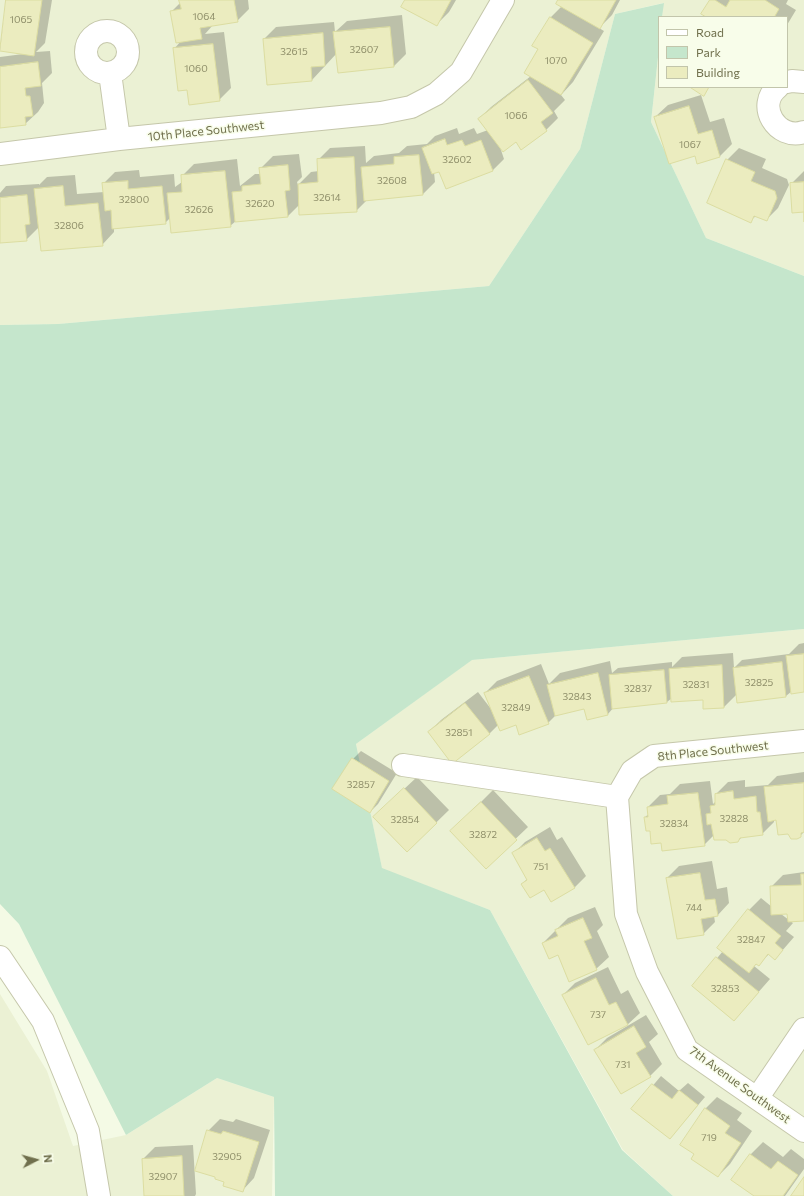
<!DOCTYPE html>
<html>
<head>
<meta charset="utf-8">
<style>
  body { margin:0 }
  #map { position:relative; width:804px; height:1196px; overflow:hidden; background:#f4fae5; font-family:Commissioner,sans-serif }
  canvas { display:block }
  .legend { position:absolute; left:658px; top:16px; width:130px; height:72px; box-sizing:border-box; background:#f8fdea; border:1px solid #c2c5ab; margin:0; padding:5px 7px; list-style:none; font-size:12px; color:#70704d }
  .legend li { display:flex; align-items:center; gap:8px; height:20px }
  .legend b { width:20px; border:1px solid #c2c5ab }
  .north { position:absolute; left:16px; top:1140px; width:40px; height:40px; -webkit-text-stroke:3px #f8fdea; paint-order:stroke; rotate:84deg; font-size:11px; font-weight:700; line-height:16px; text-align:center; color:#70704d }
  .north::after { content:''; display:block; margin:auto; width:14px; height:18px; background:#70704d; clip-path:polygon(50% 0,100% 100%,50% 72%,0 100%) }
</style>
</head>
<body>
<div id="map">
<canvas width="804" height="1196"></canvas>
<ul class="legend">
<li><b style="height:5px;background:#fff"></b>Road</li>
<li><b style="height:11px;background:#c5e6cc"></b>Park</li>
<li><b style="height:11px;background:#ebecbf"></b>Building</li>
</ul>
<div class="north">N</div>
</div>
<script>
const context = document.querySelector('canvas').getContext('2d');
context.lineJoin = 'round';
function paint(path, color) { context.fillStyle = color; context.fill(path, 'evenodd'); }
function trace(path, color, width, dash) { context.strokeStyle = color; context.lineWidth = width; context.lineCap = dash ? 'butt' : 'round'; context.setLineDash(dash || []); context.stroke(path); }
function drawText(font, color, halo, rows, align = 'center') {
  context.font = font + ' Commissioner,sans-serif'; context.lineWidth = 3; context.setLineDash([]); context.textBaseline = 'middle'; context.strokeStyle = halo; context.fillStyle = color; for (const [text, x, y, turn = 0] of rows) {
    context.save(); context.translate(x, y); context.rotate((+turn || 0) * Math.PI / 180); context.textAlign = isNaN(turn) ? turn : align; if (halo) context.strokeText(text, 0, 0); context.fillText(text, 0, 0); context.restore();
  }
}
const residential = new Path2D(`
  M0,0H804V276L706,238L651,122L659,48V87H787V17H662L663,3L615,14L580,149L489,286L58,324L0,325Z
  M804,629V1196H673L623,1150L490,910L382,869L356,744L471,660Z
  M0,994L47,1071L73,1146L126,1135L217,1078L274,1097L272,1196H0Z`);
const green = new Path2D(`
  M664,3L662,17H659V48L651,122L706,238L804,276V629L472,660L356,744L382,868L490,910L622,1150L673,1196H275L274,1097L217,1078L126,1135L19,924L0,904V325L58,324L489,286L580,149L615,14Z`);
const shadow = new Path2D(`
  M7,0H52L45,43L36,52L50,51L52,73L42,83L44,103L38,112L25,124L0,127V57L23,54L0,50Z
  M180,0H248L249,9L237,21L213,25L205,34L224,32L231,88L219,100L188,89L174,49L181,41L171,12L181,2Z
  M406,0H456L449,12L437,24Z
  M559,0H620L612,15L599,28L604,31L573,82L561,95L565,100L554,111L558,118L546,130L522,148L516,141L500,147L504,159L492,171H439L434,172L435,182L423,194L367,200L356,211L300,204L288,216L236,221L230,226L170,218L165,223L114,228V232L102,245L39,227L26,240L0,242V193L6,186L39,184V185L47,177L75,175L77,194L104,192L103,184L115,172L139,170L140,177L174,174L175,187L182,182V176L194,164L237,159L240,186L255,174H261V168L273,156L299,154L302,177L297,182L298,185L311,172L319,171L318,160L330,148L365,146L366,163L374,156L399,153L407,146L427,144L435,136L457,128L459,134L474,128L477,134L488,130L479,119L491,107L531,76L550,18L562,6Z
  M711,0H788L786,4L796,10L787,25V17H707Z
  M402,15L406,54L394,66L337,53L312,80L264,39L276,27L334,22L335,32L347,21Z
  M701,95L710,122L724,118L732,144L720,156L695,155L655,117L668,105Z
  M739,148L766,159L762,168L787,179L789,185L778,208L766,220L756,216L750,221L708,202L727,160Z
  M804,171V211L792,183Z
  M804,643V691H792L786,696L737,694L724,707L704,699L672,698L667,702L614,707L608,714L585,708L556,715L548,723L498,725L489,734L429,732L441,720L478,692L491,709L485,693L497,681L541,664L549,684L560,673L610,661L612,673L618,668L672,662V667L682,657L733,653L734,668L742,660L789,654L799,644Z
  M361,751L397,773L378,804L370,812L353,759Z
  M804,772V832L800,836L777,819L774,820V822L762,834L742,837L737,842L714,835L704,845L662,842L651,830L645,817L649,814L648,807L660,795L670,794L680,784L710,781L713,804L716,801V794L728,782L745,780V787L768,785L777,776Z
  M417,777L449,810L407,851L387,805Z
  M493,790L528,827L486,867L464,819Z
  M550,827L557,840L562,837L586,876L574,888H544L522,884L528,878L513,854L525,842Z
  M712,861L717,889L727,887L729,903L717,916H714L715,922L703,934L667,878L679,866Z
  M804,872V920L790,921L793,923L786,931L794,937L775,959L769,954L759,964L757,963L754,966L770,979L734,1020L694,986L723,951L749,910L761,898L772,907L771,887L783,875ZM788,913L789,920L781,914Z
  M595,907L603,925L597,931L609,957L596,969L543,943L568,918Z
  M608,967L621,994L628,990L640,1013L626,1026L563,995L575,983Z
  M646,1015L658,1034L649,1042L662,1064L650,1076L622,1093L595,1050L607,1038Z
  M661,1076L679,1091L688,1083L705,1097L670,1138L633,1109Z
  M717,1097L742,1113L737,1120L752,1131L730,1164L718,1176L695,1154L705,1109Z
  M220,1119L233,1122L236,1119L270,1130L254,1178L242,1191L226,1181L208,1131Z
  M763,1142L783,1157L791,1149L804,1159V1169L785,1196H755L733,1180L751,1154Z
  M193,1145L196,1194L195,1196H145L143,1159L155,1147Z`);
const building = new Path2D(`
  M6,0H42L34,56L0,51Z
  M179,0H234L238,22L200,28L202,39L176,43L170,11L181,9Z
  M405,0H451L437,26L401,7Z
  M558,0H616L600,29L556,4Z
  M710,0H715L726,7L730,0H765L779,9L775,16L777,17H706L701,14Z
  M550,17L593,43L561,95L524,73L538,49L532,46Z
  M390,27L394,67L338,73L333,32Z
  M323,33L325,66L311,67L312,81L267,85L263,39Z
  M213,44L220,101L189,105L187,90L178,91L173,48Z
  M38,62L41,86L25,88L26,96H30L33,116L25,117L26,125L0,128V67Z
  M528,80L553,113L541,122L547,131L521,150L516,142L503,152L478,119Z
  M690,87H709L704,96Z
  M689,106L698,134L712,130L720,157L697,164L695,156L669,164L654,117Z
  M445,139L447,145L462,140L465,146L481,140L493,171L446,189L439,172L432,174L422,148Z
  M419,155L423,195L364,201L361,167L394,164V157Z
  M354,157L357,212L299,215L298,184L318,182L317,159Z
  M726,159L755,172L751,181L775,191L777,198L767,221L754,216L751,223L707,203Z
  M288,165L290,190L285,191L288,217L235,222L232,192L242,191V186L261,184L259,168Z
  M225,171L231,227L171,233L167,193L182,192L181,175Z
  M128,181V189L162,186L166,224L112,229L111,210L105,211L102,183Z
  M804,182V222V212L792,213L790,183Z
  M63,186L65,206L98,203L103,246L41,251L34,189Z
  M27,195L30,224L25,225L27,241L0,243V198Z
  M804,654V692L791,694L786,656Z
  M782,662L786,697L737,703L733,668Z
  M722,665L724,708L703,709V700L671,702L669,669Z
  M664,670L667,703L612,709L609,675Z
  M598,673L608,715L587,720L584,709L555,716L547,685Z
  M529,676L549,724L519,735L516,725L500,731L484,693Z
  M465,703L490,734L452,764L428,732Z
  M352,758L389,781L370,813L332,789Z
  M804,783V832L801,833V837L797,839H791L788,834L778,835L776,820L768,822L764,787Z
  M404,788L437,823L407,852L373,817Z
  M733,791L734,799L756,796L757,812H760L763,835L740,838L738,842L730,843L726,840H714L711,824L707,825L706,814L711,813L710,806L715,805V794Z
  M698,793L705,846L662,851L661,843L651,844L650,831H646L644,817H648L647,807L668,804L667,796Z
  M481,802L517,840L486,869L450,831Z
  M537,838L545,851L550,848L575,888L551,902L544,890L530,898L521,884L527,880L512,853Z
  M700,873L705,900L715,899L718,916L701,919L704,935L677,939L666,878Z
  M801,874H804V921L788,922L787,914L771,915L770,886L801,885Z
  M748,909L781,936L775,943L783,950L775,960L768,954L759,966L756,964L749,973L717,948Z
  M583,918L592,938L584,941L597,970L569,982L558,955L549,959L542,943L558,936L555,930Z
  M716,957L759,992L734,1021L692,986Z
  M596,978L609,1005L616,1002L628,1025L588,1045L562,995Z
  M634,1026L646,1047L636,1053L651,1077L621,1094L594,1050Z
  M652,1084L672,1099L679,1090L698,1105L670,1139L631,1109Z
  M705,1108L730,1126L725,1133L741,1143L718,1177L691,1159L694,1154L680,1145Z
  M207,1130L221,1134L223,1131L259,1142L243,1192L223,1186L224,1182L215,1179V1177L195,1171Z
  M750,1154L771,1169L778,1161L798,1175L783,1196H754L731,1180Z
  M182,1156L184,1196H144L142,1159Z
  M804,1177V1196H791Z`);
const minor = new Path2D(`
  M86 52a21 21 0 1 1 42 0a21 21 0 1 1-42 0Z
  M110,73L119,139
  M787,82L792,81L804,82
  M778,87C755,105 777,141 804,132
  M0,154L119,139L381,113L411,107L436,94L461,72L503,0
  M403,765L617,797
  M617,797L626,914L647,972L687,1050L804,1131
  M617,797L632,771L654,756L804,741
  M0,957L43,1021L88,1131L99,1196
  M758,1097L804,1029`);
const numberNames = [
  ["1064",204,17],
  ["1065",21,20],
  ["32607",364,50],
  ["32615",294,52],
  ["1070",556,61],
  ["1060",196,69],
  ["1066",516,116],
  ["1067",690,145],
  ["32602",457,160],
  ["32608",392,181],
  ["32614",327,198],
  ["32800",134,200],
  ["32620",260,204],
  ["32626",199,210],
  ["32806",69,226],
  ["32825",759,683],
  ["32831",696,685],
  ["32837",638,689],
  ["32843",577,697],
  ["32849",516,708],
  ["32851",459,733],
  ["32857",361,785],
  ["32828",734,819],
  ["32854",405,820],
  ["32834",674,824],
  ["32872",483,835],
  ["751",541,867],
  ["744",694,908],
  ["32847",751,940],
  ["32853",725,989],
  ["737",598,1015],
  ["731",623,1065],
  ["719",709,1138],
  ["32905",227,1157],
  ["32907",163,1177]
];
const streetNames = [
  ["10th Place Southwest",206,131,-6],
  ["8th Place Southwest",713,751,-6],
  ["7th Avenue Southwest",740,1085,36]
];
paint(residential, '#ebf1d4');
paint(green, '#c5e6cc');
paint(shadow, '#0003');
paint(building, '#ebecbf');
trace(building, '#dcdda1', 1);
trace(minor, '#c5c7aa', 24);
trace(minor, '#fff', 22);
drawText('10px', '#8f8f6a', null, numberNames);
drawText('12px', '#70704d', '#f8fdea', streetNames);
</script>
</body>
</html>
